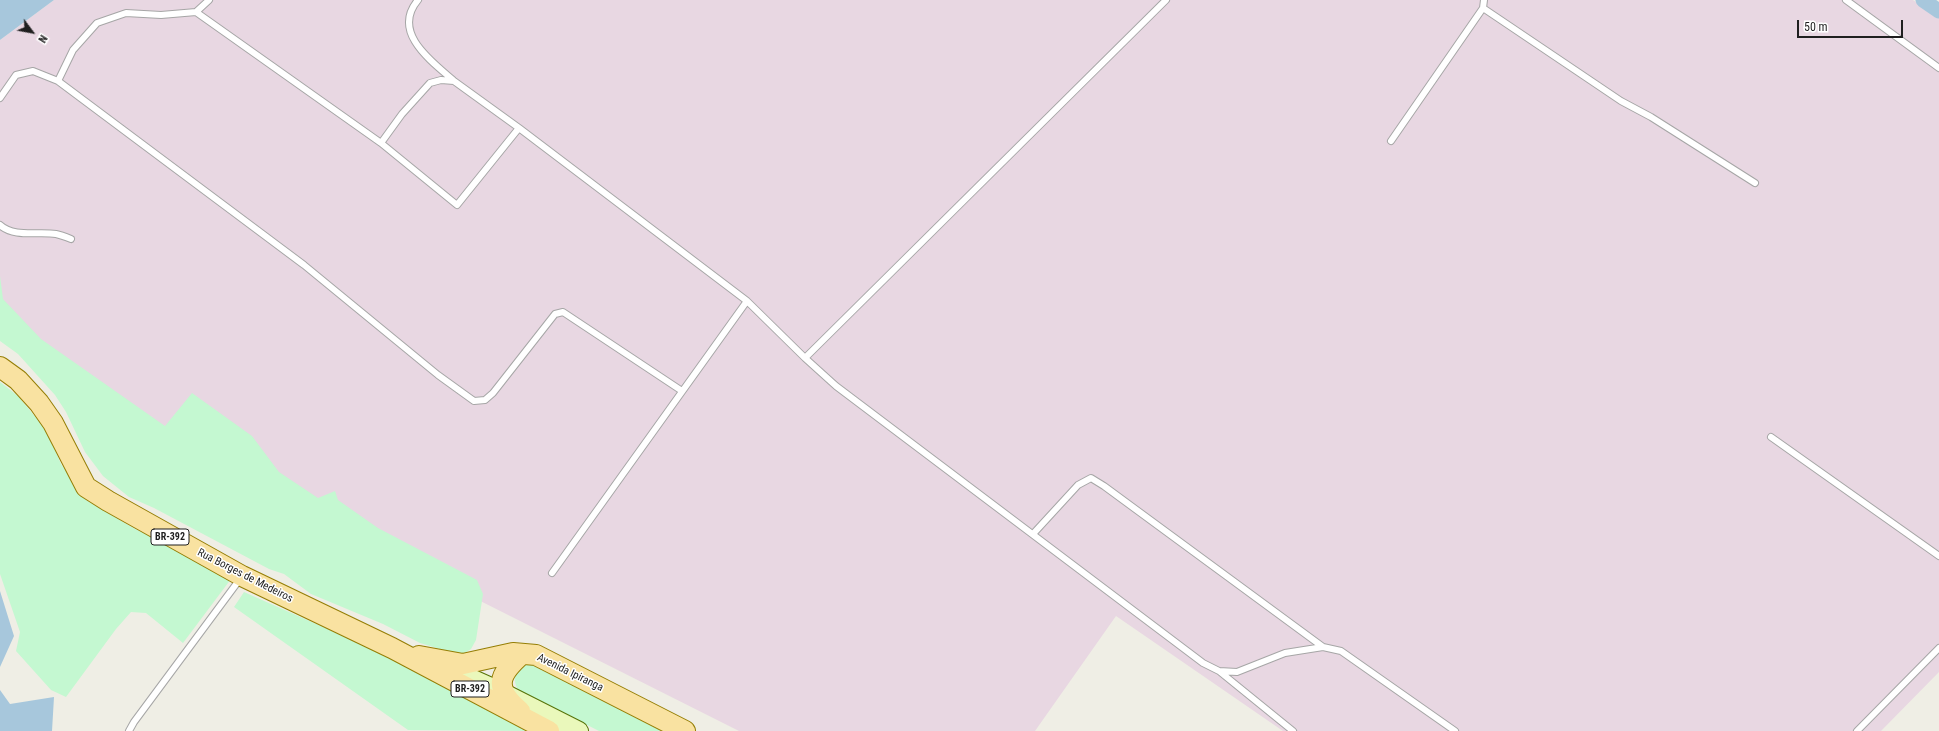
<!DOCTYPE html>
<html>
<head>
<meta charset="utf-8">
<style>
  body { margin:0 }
  #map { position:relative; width:1939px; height:731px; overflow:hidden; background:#efeee5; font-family:"Roboto Condensed",sans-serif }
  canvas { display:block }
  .north { position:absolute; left:12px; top:12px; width:40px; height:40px; -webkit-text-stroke:3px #fff; paint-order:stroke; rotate:122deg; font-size:11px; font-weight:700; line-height:16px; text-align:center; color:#1f1f1f }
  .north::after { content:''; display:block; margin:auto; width:14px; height:18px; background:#1f1f1f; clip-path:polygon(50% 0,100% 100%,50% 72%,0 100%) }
  .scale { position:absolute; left:1797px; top:20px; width:106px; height:18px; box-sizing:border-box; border:2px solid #1f1f1f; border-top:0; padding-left:5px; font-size:12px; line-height:14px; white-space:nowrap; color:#1f1f1f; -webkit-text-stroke:3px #fff; paint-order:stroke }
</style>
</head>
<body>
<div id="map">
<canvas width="1939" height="731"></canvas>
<div class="north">N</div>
<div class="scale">50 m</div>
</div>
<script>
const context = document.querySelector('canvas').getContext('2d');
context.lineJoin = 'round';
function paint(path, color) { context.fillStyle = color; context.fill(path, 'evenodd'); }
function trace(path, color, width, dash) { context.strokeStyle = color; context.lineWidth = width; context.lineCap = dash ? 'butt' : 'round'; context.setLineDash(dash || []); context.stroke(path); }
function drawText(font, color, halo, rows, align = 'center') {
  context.font = font + ' "Roboto Condensed",sans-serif'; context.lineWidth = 3; context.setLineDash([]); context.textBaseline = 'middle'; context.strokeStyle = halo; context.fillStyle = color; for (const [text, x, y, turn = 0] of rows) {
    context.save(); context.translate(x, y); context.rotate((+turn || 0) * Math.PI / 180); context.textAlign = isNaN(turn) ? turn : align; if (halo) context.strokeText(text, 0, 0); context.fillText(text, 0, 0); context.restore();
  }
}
const industrial = new Path2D(`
  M54,0H1913L1939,18V672L1881,731H1283L1116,616L1035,731H739L150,435L0,307V40Z`);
const park = new Path2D(`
  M0,276L3,299L41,339L165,426L192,393L252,436L279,472L318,498L335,491L338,500L378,528L477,580L483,594L476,640L471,649L463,654L453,653L420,643L383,624L311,594L284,574L269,569L154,508L129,497L103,476L85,452L66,412L55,395L18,354L0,341Z
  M0,382L18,396L47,431L61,464L86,500L135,529L180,550L231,579L183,643L146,613L131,612L116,629L66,697L51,690L16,651L20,632L0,574Z
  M244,592L384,654L533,731L408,730L234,607Z
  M530,664L662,731H599L518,690C513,680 514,674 520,665Z`);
const water = new Path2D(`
  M0,0H54L0,40Z
  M0,591L14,636L0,667Z
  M0,690L10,704L54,697L52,731H0Z`);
const canal = new Path2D(`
  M1923,0L1939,11`);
const lane = new Path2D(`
  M418,0C391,32 431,61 453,80
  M1166,0L805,358L836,386L1203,663L1219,671L1237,672L1285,653L1323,647L1341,651L1455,731
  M1846,0L1939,68
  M1483,8L1621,101L1651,117L1755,183
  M196,12L209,0
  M58,81L73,50L97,23L126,13L161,15L196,12L381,143L402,114L430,83L441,80L454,81L519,128L747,301L805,358
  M0,98L16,75L33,71L58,81L304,265L438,375L474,401L485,400L493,393L555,314L563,312L682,391
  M1391,141L1483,8L1484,0
  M381,143L457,205L519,128
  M0,225C14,238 39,231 56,234C61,235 66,237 71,239
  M1771,437L1939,556
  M1033,534L1078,485L1091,478L1104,486L1323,647
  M552,573L747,301
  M1219,671L1293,731
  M129,731L134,722L240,579
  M1857,731L1939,648`);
const secondary = new Path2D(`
  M446,667L502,692L579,731`);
const primary = new Path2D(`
  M0,367L18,380L39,403L53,423L86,487L108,501L242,576L392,648L549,731
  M419,656L463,664L513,653L536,655L685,731
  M520,711C493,688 498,675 522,654`);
const shields = [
  [170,537,38],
  [470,689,38]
];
const shieldNames = [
  ["BR-392",170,537],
  ["BR-392",470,689]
];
const streetNames = [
  ["Rua Borges de Medeiros",245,576,27],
  ["Avenida Ipiranga",570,673,26]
];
paint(industrial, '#e8d7e2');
paint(park, '#c4f8d1');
paint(water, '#a7c7dc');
trace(canal, '#a7c7dc', 15);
trace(lane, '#a6a6a6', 8);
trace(secondary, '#567308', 20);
trace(primary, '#957e05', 22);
trace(lane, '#fff', 6);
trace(secondary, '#eaf8bb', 18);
trace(primary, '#f9e2a1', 20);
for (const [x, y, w] of shields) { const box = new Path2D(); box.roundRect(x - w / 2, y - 8, w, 16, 3); context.fillStyle = '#fff'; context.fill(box); trace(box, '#1f1f1f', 1); }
drawText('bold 10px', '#1f1f1f', null, shieldNames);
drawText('11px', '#1f1f1f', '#fff', streetNames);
</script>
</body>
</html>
